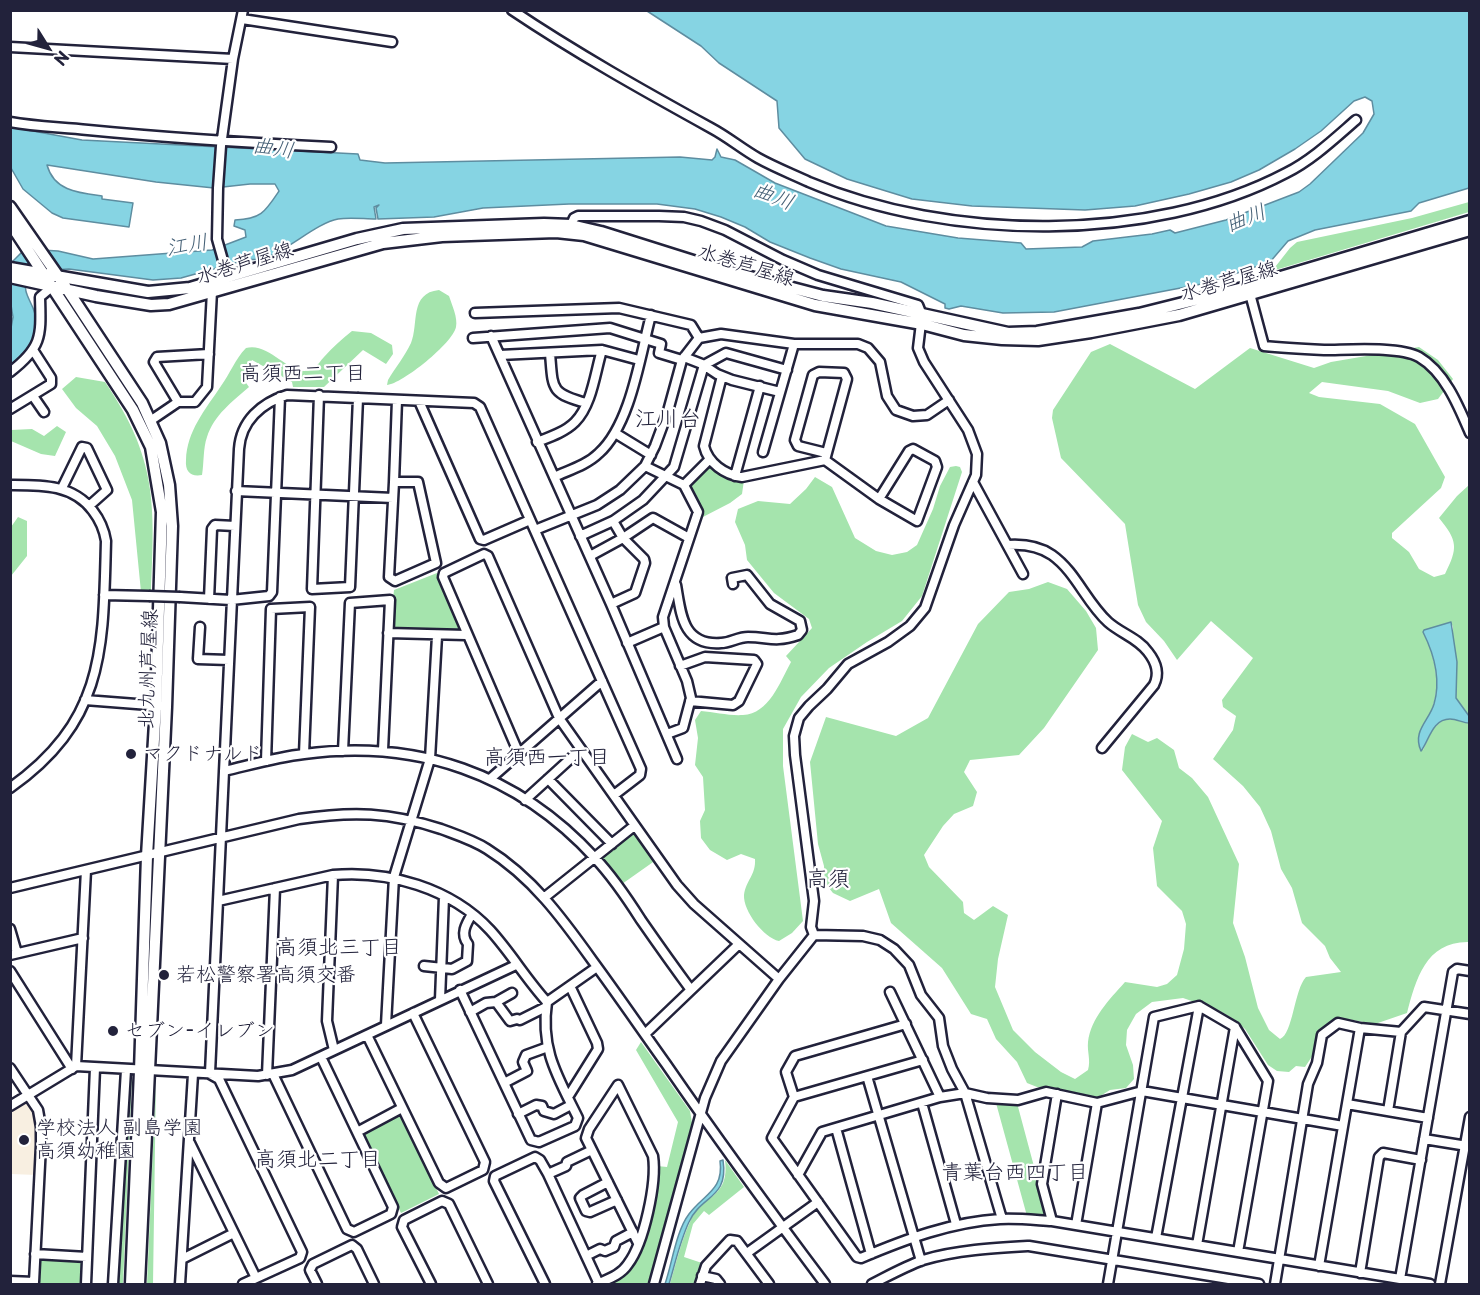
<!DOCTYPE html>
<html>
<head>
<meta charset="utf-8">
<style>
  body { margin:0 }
  #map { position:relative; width:1480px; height:1295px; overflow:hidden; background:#fff; font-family:"Playpen Sans",sans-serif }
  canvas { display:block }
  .frame { position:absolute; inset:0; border:12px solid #22223b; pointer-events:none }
  .north { position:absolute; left:18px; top:18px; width:60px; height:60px; -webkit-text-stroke:4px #fff; paint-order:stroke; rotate:127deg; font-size:16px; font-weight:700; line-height:24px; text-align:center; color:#22223b }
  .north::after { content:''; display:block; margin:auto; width:21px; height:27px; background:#22223b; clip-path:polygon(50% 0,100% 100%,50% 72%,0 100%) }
</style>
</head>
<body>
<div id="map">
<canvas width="1480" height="1295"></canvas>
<div class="frame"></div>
<div class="north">N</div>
</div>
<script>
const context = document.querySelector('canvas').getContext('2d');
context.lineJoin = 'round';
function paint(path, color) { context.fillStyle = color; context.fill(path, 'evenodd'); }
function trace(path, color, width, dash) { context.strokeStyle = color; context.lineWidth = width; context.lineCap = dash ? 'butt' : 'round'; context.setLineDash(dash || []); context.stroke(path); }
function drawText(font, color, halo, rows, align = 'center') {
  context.font = font + ' "Playpen Sans","Klee One",sans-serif'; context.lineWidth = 4.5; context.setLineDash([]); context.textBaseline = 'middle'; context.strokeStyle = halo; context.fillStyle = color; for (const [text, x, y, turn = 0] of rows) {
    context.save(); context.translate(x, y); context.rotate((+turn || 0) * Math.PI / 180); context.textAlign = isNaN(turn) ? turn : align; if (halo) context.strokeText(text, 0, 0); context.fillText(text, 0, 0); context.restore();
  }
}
const built = new Path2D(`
  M25,1102H28L35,1115L38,1128L36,1175L11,1174V1110Z`);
const green = new Path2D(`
  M1469,202V212L1272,271L1290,248L1297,242L1412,218Z
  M439,290L449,296C452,305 458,318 456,327C453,343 402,384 387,385L388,380C395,368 405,356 411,343C419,324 409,293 439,290Z
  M352,331L371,333L392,345L393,354L386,364L363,350L324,387H293L292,382L252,360L241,376L249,387C232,402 214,415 207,437C203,448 204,463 202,475C191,477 185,472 186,460C187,431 205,410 221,386C230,374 235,359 246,348C272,341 294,384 315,367C318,365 321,360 324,357C333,347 342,339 352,331Z
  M1110,344L1195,389L1250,348L1314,368L1331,362L1419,347L1438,360L1453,379L1438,399L1420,403L1388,391L1322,382L1309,393L1319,397L1380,404L1415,424L1445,477L1441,488L1392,533V538L1409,552L1419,569L1434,577L1445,574C1458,548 1458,541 1439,518L1457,496L1469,485V716L1456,698L1457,662L1453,639V627L1451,622L1424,630L1423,632C1434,654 1441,681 1433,706C1427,723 1415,728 1420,750H1423L1433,729L1443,720L1454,719L1469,723V942C1426,941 1416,979 1407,1013L1375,1024L1336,1017L1318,1031L1313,1055L1305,1067L1296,1066L1289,1072L1277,1071L1268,1065L1245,1029L1235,1020L1218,1010L1183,998L1152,1002L1136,1014L1127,1030L1126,1045L1133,1065L1134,1079L1126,1088L1110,1090L1097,1098L1037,1087L1027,1083L1017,1062L996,1039L987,1019L971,1014L942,968L891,923L879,889L850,901L833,893L825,883L824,866L818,844L810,762L826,717L896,736L928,718L978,624L1009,592L1029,589L1048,582L1067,589L1086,611L1096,628L1098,650L1044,728L1019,755L970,760L964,772L977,792L973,806L954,814L943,826L924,855L929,867L963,902L964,913L974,920L993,906L1008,915L998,959L995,987L1013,1030L1035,1052L1061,1072L1075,1079L1088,1070C1091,1060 1087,1052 1088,1042C1091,1018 1109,1000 1125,982L1157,987L1167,984L1177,975L1184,949L1186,924L1182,911L1157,886L1153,848L1162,821L1122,770L1125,747L1132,734L1148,742L1157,738L1174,750L1179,768L1192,778L1208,797L1239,864L1233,923L1245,957L1258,1008L1269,1030L1280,1039C1293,1034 1294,990 1306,977L1341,972L1330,958L1325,946L1302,923L1292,888L1281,869L1271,831L1260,807L1243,786L1213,759L1233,730L1236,716L1223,707L1222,700L1253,658L1211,621L1177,660L1164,641L1146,622L1138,605L1125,524L1061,458L1052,418L1053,410L1091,352Z
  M76,377L105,382C157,458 155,504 151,592H141L132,500L115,456L97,426L76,408L62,389Z
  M57,426L66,432L55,456L41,454L11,441V430L32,429L44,436Z
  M709,465H711L732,482L744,480L742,494L730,503L699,519L700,512L690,486Z
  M956,466L960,467L962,472L922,596L902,621L867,642L829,668L801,697L783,729V766L803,921L792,933L779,941C764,938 743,911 744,895C746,880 756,875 755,859L741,854L727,860L710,850L701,838L700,821L705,810L703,777L695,765L698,738L695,720L701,711C714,712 730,716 743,715C769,714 780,682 791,662L786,656L812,628L809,619L774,593L747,560L745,545L735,522L738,509L758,501L790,504L806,489L815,477L832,487L855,538L876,551L892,555L907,552L917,545L933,509L940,486L950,467Z
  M18,517L27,521V556L11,576V527Z
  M437,573L461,628L458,632L394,629L390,626L394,590Z
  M632,832L637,833L656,860L622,884L602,858L603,856Z
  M641,1042L690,1111L692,1123L648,1284H605L631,1267L639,1251L657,1166L667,1167L678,1122L636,1050Z
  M128,1077L132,1078L123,1284H115Z
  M156,1078L153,1284H147Z
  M996,1103H1017L1047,1215L1045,1218L1027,1216Z
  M398,1112L402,1114L439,1194L401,1213L362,1134L363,1131Z
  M725,1160L744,1187L709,1215L704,1211L693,1224L684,1257L702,1263L696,1284H670C676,1264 681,1241 690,1222C702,1194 730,1199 725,1160Z
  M40,1258L82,1261L84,1263L83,1284H38Z`);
const water = new Path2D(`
  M647,11H1469V188L1419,203L1411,211L1315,230L1288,241L1270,262L1207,283L1054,312L1003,313L961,306L949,309L945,308V304L901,282L841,269L810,258L770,242L745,227L721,217L695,209L657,204H569L483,208L434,217L378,219L376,208L379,205L374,207L376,219C364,219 350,217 338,219C311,224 274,265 249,259L181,278L153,280L69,269L34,271L26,277C24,293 27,294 33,308C43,331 28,351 11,365L10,333L13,317L11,305V272L12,262L25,249L58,251L93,259L212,250L246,237L245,230L234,226L235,220C261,219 265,212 279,191L275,184H250L214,188L156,182L47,165C54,191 79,193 102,196V199L133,203L129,227L63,218L52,213L23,189L11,168V127L82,140L358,154L360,160L385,163L680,157L712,160L715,157L717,149L721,157L735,160L775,183L886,226L958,238L1021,243L1026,249L1082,247L1093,241L1152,234L1170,230L1175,233L1226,220L1299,192L1310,184L1363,133L1374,114L1372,101L1365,97L1354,101L1321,131L1295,149L1259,170L1231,182L1189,194L1135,206L1085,210L972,206L912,199L847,179L805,159L779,128L777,101L719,63L701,46Z
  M1451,622L1457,662L1456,698L1469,716V723C1463,723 1457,719 1450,719C1432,719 1429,741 1421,751C1412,731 1429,721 1434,704C1441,680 1434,654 1423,632L1424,630Z
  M723,1160C729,1199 701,1195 689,1222C680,1241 675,1264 669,1284H665C672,1264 676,1231 689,1214C704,1194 724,1190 720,1161Z`);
const minor = new Path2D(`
  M512,10C576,53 644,91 711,128C728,137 742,149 758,158C774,167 792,174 809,182C948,241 1151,244 1286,173C1312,160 1334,139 1356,120
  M242,19L392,42
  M10,47L233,59
  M10,122C37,127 62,127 88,130C169,138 250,143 331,147
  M571,225L574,218L578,216H659L684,217L701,221L725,230L783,260L818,275L918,305L922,315L918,348L924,362L968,430L977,454L976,475L954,525L925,608L910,626L888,642L848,664L827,689L809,706L799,718L794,736L795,755L814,901L811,927L814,935
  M228,278L217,239L218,188L221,146L233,59L243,10
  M1249,290L1264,346C1284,348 1304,349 1324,350C1348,350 1399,346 1419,357C1445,372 1459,407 1470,433
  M475,313L619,308L691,325L699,338
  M491,336L611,604L677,759
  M473,338L610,328L661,344L659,353L682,360
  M550,353C553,389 550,393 586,403
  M209,354L157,357L154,362L178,402H195L207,387L212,291
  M500,355L602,350L639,360
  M684,357L702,364L717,374L732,380L780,392
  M10,372C43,347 41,335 40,297L53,286
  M722,376L704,446C708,463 725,475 742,477L825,460L879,499L917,521L937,467L935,461L913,449L909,451L879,499
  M319,395L312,589L350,587L358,398
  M33,396L44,412
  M419,401L480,539L484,540L530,520
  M10,409L51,384V378L33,350
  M150,421L178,402
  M615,433L651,455
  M537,442C550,437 565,432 575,422C592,405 595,373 602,350
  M763,452L794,344
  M825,460L847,379L844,373L819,372L813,375L795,440L798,446L826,453
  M645,466L684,485L698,512L663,617L664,627L687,681L691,698L683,728L667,734
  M735,476L760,386
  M554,477C569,470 587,465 599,453C631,424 640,356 651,315
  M394,482H418L436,563L395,581L389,577Z
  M394,482L397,400
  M973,482L1023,574
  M10,485C41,485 73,484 93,511C100,520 104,529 106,541C103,647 106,720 10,788
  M684,485L710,459
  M62,488L82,447L87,448L107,490L89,506
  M236,491L393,498
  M535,530L597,505L620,490L645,466L655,446L668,411L682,360L699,338L721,334L794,344H858L868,348L880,362L887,396L896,410L913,416L927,415L949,400
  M580,536L613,521L643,500L674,467L704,365L726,353L787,370
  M1008,545C1023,544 1039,546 1052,555C1076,572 1086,602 1108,622C1120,633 1138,638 1148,652C1156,662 1160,673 1154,685L1102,748
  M590,556L623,538L653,518L689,538
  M676,585C681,613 682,646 721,643C730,643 738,637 748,637C769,637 774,643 798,635L802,630L800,621L770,604L747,575L732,578L733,584
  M104,595L149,596
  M180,597L231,600L269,596L272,592L280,397
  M209,599L212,529L215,525L235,526
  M611,604L635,593L645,563L644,559L623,538L613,521
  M200,627L198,659L229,660
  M388,633L466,635
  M627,643L664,627
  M680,666L705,657L754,660L757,664L739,701L733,705L690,701
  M85,700L162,706
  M343,751L350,603L390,600L383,750
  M519,754L443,577L444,573L484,554L488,556L559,718L677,885L694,904L779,979
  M266,761L271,609L310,607L304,754
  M224,771C250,765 277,757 304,754C417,739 517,773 595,858C613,877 627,898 641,920C657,943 674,967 691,990
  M490,779L602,681
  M548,779L612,844
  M525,800L581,749
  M333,875L327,1021L334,1050
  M10,888L299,819C353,811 389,812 441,829C457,835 473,840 487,849C532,877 562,918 592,960C617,994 641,1029 666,1064C717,1138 771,1212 825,1284
  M545,897L634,826
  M218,901L333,875C388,870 451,888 490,930C511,953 526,979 547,1002
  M10,929L17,953
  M814,935L863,936L880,940L894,949L909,965L921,995L939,1018L943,1046L952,1069L965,1093L1002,1219
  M10,955L83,938
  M424,966L452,969L467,961L468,944C460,934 466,924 472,914
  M10,971L72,1069
  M460,990L531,1140L539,1142L575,1126L578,1118C558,1077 540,1050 547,1002L597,967
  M890,992L940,1097
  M440,1000L444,897
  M496,1002L512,993
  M470,1012L486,1003L496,1002L510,1021L517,1019L520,1020L546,1007
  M906,1024L795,1056L786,1072L794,1097L772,1138L857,1257L861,1258C906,1239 951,1222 1000,1219C1017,1218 1035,1220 1052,1221L1430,1284
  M386,1025L394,877L430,759L437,636
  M645,1034L739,944
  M367,1035L439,1183L446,1188L483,1170L485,1162L413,1013
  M76,1066L86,870
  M10,1068L38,1110L41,1127V1145L34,1282L10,1281
  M210,1073L239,449C241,421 261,403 287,395L474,403L480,407L641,769L640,775L614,795
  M210,1074L219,1079L302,1252L300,1258L243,1284
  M273,1074L347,1229L354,1232L391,1214L393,1207L321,1057
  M267,1075L275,888
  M867,1076L921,1261
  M504,1083L527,1071L523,1062L526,1055L548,1047
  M568,1097L598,1049L597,1043L570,986
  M794,1097L923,1060
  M922,1103L956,1224
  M1347,1104L1428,1118
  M10,1106L76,1066L258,1076L292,1070L516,965
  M1388,1111L1401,1032
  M518,1114L536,1105L542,1106L544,1111L554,1114L571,1105
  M836,1128L871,1254
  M357,1132L402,1108
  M1424,1139L1467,1146
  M190,1143L256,1278
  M548,1174L566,1166L567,1162L592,1150
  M798,1175L822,1132L940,1097L965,1093L987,1098L1018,1100L1046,1092L1097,1103L1142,1091L1343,1126
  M608,1182L583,1195L580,1198L586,1211L590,1212L617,1200
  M1052,1221L1042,1184L1057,1094
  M1076,1225L1097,1103
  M1156,1238L1199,1006
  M1197,1245L1235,1027
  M747,1253L818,1202
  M35,1254L87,1257
  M586,1256L600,1249L605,1251L614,1247L616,1241L633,1232
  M182,1259L234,1233
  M1319,1266L1360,1028
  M1360,1273L1379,1157L1383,1153L1421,1160
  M702,1276L716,1279L720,1284
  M1400,1279L1453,972L1457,969L1470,971
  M86,1284L95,1068
  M113,1284L126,1070
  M180,1284L193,1074
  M317,1284L310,1270L313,1264L352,1245L357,1249L374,1284
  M431,1284L402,1227L404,1220L442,1201L449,1204L488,1284
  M545,1284L494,1181L495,1176L535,1157L540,1160L548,1174L599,1284
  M597,1284C608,1279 621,1275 628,1264C644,1243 657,1183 653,1156L618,1085L589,1129L586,1138L638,1243
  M654,1284L705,1098L721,1061L779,979L814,935
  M700,1284L706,1266L730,1240L737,1241L769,1284
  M872,1284C888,1276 906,1266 923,1260C957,1250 994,1248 1029,1246L1259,1284
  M1108,1284L1154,1017L1199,1006L1235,1027L1268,1081L1238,1252
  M1275,1284L1308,1084L1317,1063L1322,1035L1338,1023L1360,1028L1401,1032L1424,1007L1470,1014
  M1440,1284L1470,1117`);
const major = new Path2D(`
  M10,207L67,289L142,403L160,443L169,485L172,526L166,707L139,1284
  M10,223L133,410L151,447L162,512L156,706L147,856L140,1071L131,1284
  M10,268L148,292L190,288L357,239L403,229L544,224L571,225L601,232L712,267L823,296L872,303L1008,333L1037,332L1139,314L1247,287L1470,221
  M10,277L96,296L151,305L169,304L383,243L442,236L556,232L584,235L815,305L922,324L964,335L1002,339L1038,340L1091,332L1179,315L1470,230`);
const minorBridge = new Path2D(`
  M149,596L180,597`);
const markers = [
  [131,754,6,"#22223b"],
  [164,975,6,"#22223b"],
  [113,1031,6,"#22223b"],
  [24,1140,6,"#22223b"]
];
const streetNames = [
  ["水巻芦屋線",245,264,-17],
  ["水巻芦屋線",746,266,17],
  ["水巻芦屋線",1229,282,-16],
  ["北九州芦屋線",149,669,-88]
];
const poiNames = [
  ["マクドナルド",143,754],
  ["若松警察署高須交番",176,975],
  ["セブン-イレブン",125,1031],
  ["学校法人 副島学園",36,1128],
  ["高須幼稚園",36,1151]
];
const waterNames = [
  ["曲川",273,149,8],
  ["曲川",773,197,21],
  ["曲川",1246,219,-21],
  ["江川",187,246,-9]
];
const neighbourhoodNames = [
  ["高須西二丁目",303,374],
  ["高須西一丁目",547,758],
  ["高須北三丁目",339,948],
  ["高須北二丁目",318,1160],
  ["青葉台西四丁目",1015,1173]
];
const quarterNames = [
  ["江川台",668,420],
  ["高須",828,880]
];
paint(built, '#f8efe1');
paint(green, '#a5e4ad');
paint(water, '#86d4e3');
trace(water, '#5e8da0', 1.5);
trace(minor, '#22223b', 13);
trace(major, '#22223b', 15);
trace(minor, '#fff', 8);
trace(major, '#fff', 10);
trace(minorBridge, '#22223b', 13, []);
trace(minorBridge, '#fff', 8);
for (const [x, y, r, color] of markers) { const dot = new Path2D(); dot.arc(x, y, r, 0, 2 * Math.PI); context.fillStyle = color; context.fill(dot); trace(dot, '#fff', 2); }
drawText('20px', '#22223b', '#fff', streetNames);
drawText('20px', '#22223b', '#fff', poiNames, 'left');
drawText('italic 21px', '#456076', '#fff', waterNames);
drawText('21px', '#22223b', '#fff', neighbourhoodNames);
drawText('22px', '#22223b', '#fff', quarterNames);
</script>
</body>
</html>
